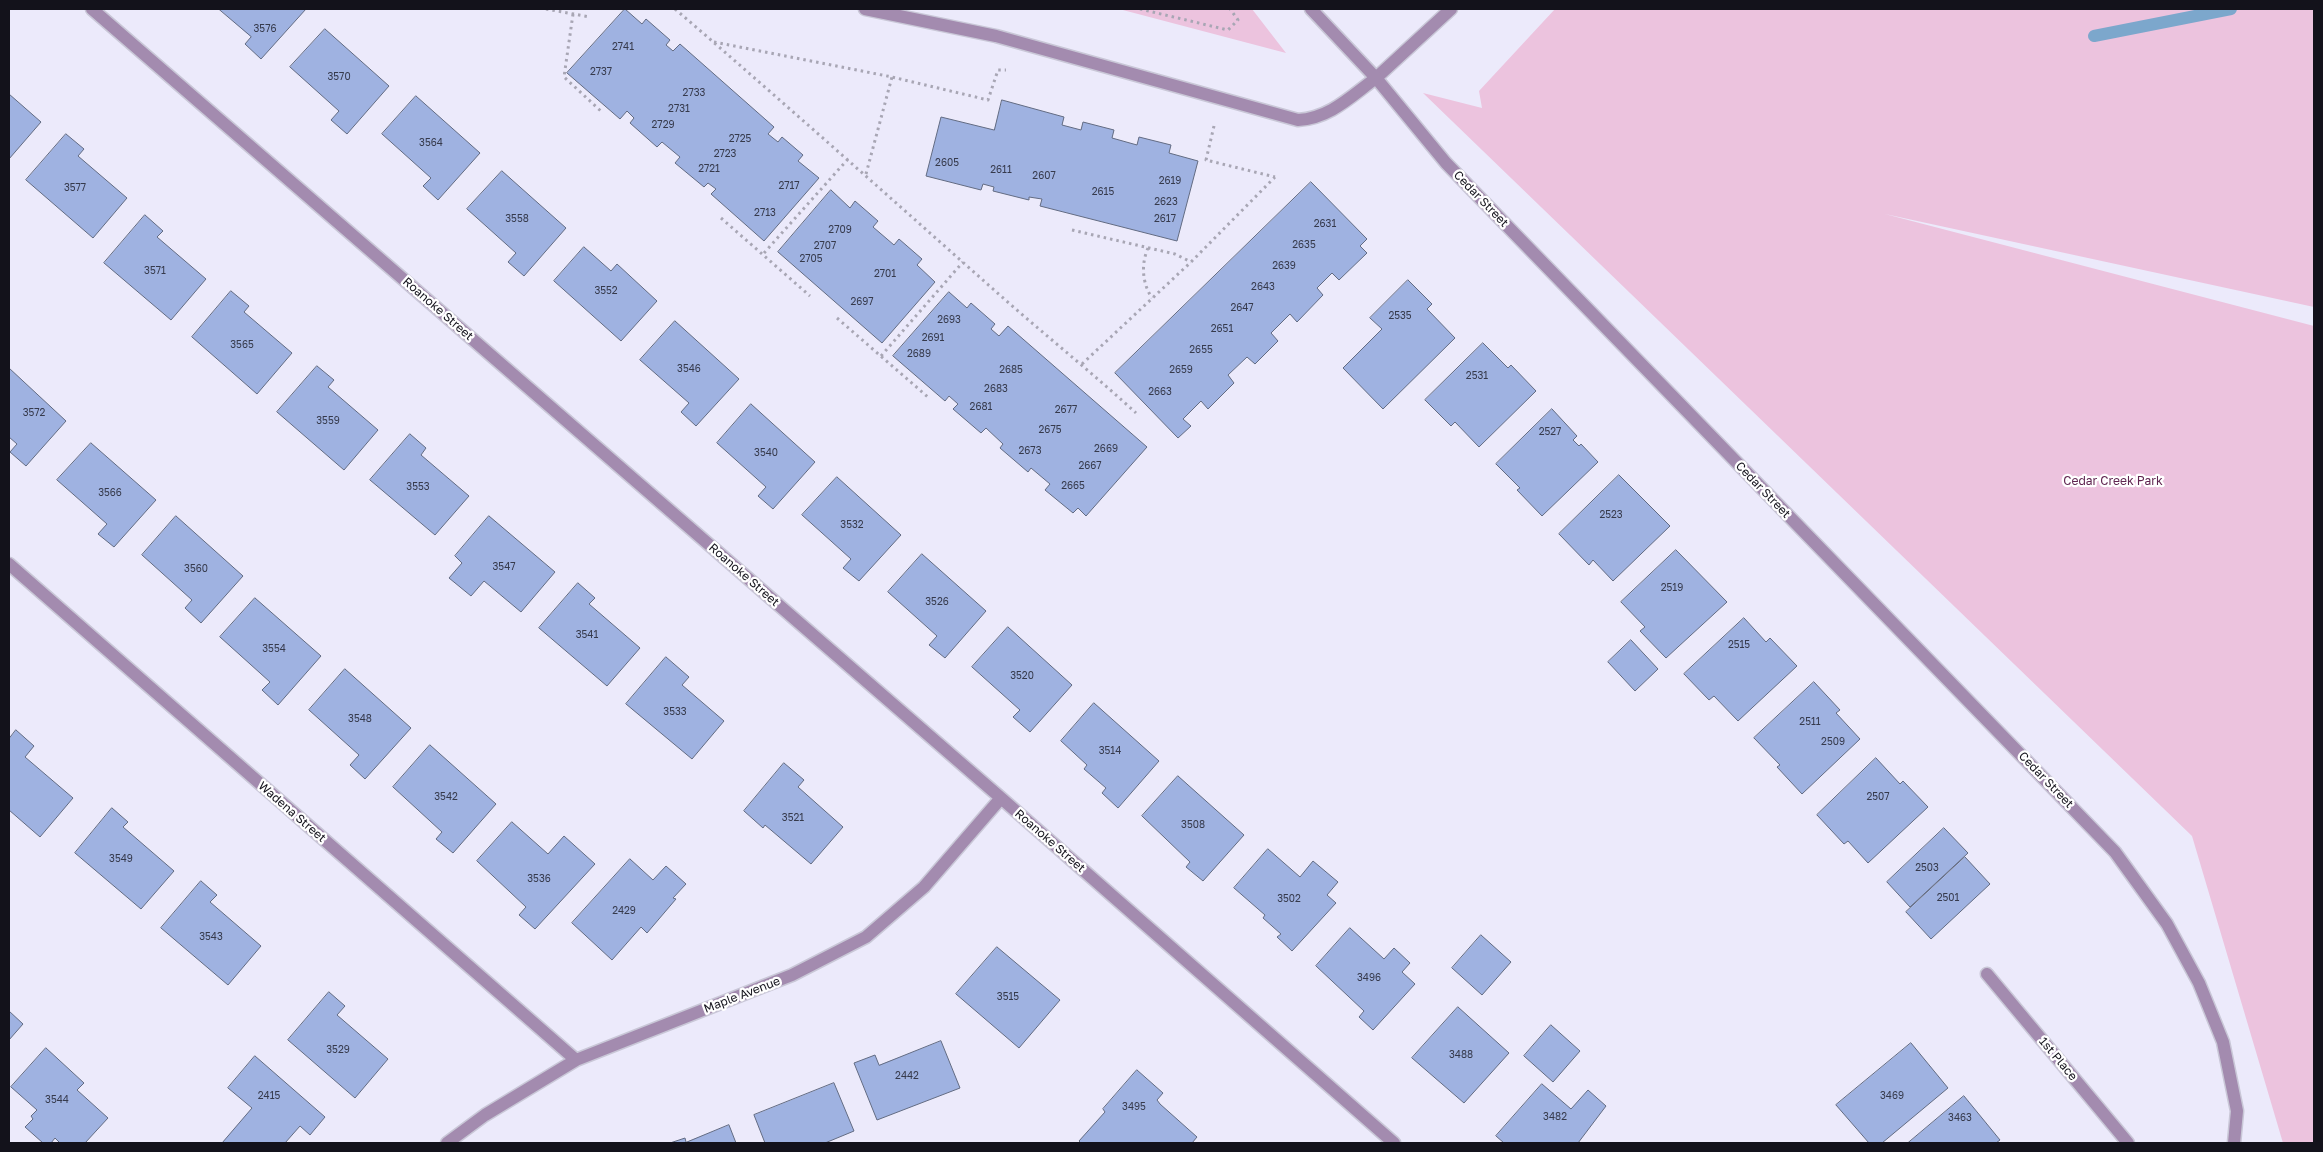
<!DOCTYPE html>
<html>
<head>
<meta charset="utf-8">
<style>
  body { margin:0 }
  #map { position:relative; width:2323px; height:1152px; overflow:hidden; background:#eceafb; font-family:"Golos Text",sans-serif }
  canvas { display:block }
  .frame { position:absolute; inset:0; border:10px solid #13121b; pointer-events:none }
</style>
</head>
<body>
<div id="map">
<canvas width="2323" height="1152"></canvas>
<div class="frame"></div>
</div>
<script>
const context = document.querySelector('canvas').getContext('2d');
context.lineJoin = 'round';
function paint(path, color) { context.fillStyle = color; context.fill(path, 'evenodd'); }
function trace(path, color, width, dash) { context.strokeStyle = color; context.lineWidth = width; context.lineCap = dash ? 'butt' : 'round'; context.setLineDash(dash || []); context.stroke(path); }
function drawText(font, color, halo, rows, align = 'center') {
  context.font = font + ' "Golos Text",sans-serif'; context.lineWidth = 4.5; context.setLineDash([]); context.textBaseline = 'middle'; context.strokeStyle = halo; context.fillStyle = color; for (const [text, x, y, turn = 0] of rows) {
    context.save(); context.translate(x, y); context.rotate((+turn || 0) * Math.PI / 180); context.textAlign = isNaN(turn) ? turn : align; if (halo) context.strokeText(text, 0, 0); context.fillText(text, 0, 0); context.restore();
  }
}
const green = new Path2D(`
  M1119,9H1252L1286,53Z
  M1555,9H2314V307L1885,214L2314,326V1143H2283L2192,836L1423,93L1482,108L1479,91Z`);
const stream = new Path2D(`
  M2094,36L2231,9`);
const building = new Path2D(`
  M219,9H306L261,59L245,44L251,37Z
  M625,9L642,24L646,19L670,40L666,45L673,51L680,44L774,127L768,134L778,142L782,137L803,155L798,161L819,178L764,241L711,194L716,189L708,183L704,187L675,163L680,157L662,142L657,147L630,123L634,118L627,111L620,119L567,73Z
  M325,29L389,86L347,134L331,120L339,111L290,67Z
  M9,94L41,122L9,159Z
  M416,96L480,153L438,200L423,186L431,178L382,134Z
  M1002,100L1064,117L1062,125L1081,130L1083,122L1114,130L1112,138L1137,145L1139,137L1171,145L1169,153L1198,161L1177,241L1040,206L1042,199L1029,197V200L993,191L994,187L983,184L981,190L926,176L941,117L994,130Z
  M66,134L84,149L78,156L127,198L93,238L26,180Z
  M502,171L566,228L524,276L508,262L516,253L467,209Z
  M1311,182L1367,239L1360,246L1367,253L1339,280L1332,273L1317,288L1323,295L1297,322L1290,314L1271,333L1278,341L1255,364L1247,357L1228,375L1234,383L1208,409L1201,401L1183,419L1191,426L1178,438L1115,373Z
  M831,190L850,208L855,201L878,221L873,227L894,245L899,239L922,259L917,265L935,282L882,343L778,252Z
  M145,215L163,231L157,237L206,279L171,320L104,263Z
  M584,247L611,271L617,264L657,301L621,341L554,281Z
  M1408,280L1432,304L1427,309L1455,338L1383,409L1343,368L1382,329L1370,318Z
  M231,291L249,306L244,312L292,353L257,394L192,337Z
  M949,292L967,308L971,303L995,324L991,329L999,336L1008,326L1147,447L1086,516L1078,508L1073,513L1045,490L1050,484L1031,468L1028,472L1000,448L1003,444L986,428L981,433L953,409L958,404L949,396L945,401L893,356Z
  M675,321L739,379L696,426L681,412L689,403L640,360Z
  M1483,343L1508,368L1511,365L1536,391L1479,447L1455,422L1451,426L1425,400Z
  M317,366L334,380L328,387L378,430L344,470L277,412Z
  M9,368L66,421L26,466L10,452L17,444L9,437Z
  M751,404L815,462L773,509L758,496L766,487L717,443Z
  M1552,409L1577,436L1573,440L1579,446L1581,444L1598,462L1542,516L1517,490L1520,488L1496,464Z
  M410,434L426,448L421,455L469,496L435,535L370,480Z
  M91,443L156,500L114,547L98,534L107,524L57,480Z
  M1619,475L1670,526L1613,581L1593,560L1589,565L1559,534Z
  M837,477L901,535L859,581L843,568L851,559L802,515Z
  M176,516L243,576L201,623L185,608L192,600L142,555Z
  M489,516L555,572L521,612L484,581L471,596L449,578L462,563L455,556Z
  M1676,550L1727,602L1666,658L1640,631L1645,627L1621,602Z
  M922,554L986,611L945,658L929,645L937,636L888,592Z
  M578,583L595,598L589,604L640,648L607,686L539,628Z
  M255,598L321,656L278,705L262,690L270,682L220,637Z
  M1744,618L1766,642L1770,638L1797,666L1738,721L1714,696L1709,700L1684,674Z
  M1008,627L1072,685L1030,732L1013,717L1020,710L972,667Z
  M1631,640L1658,669L1635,691L1608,662Z
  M666,657L689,677L682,685L724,721L692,759L626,704Z
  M345,669L411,728L365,779L350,765L359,755L309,710Z
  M1814,682L1840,710L1836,713L1860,739L1802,794L1777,767L1780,765L1754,738Z
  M1094,703L1159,761L1118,808L1102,793L1106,788L1084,769L1087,765L1061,741Z
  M16,730L34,746L25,757L73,798L40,837L9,810V739Z
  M430,745L496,804L453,853L436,839L442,832L393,787Z
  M1876,758L1900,784L1903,781L1928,807L1868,863L1848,841L1844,844L1817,815Z
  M784,763L804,780L798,787L843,827L811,864L765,825L763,828L744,811Z
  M1178,776L1244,835L1203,881L1186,867L1190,862L1142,816Z
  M112,808L128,822L123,827L174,871L141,909L75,853Z
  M512,822L548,854L564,836L595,864L535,929L519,915L526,907L477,861Z
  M1944,828L1968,853L1910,907L1887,882Z
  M1268,849L1300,877L1313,861L1338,882L1327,895L1336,903L1292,951L1277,937L1281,934L1263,918L1265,915L1234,888Z
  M1965,857L1990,884L1931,939L1906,912Z
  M630,859L653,880L666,866L686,884L673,898L676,899L647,933L641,927L612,960L572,923Z
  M201,881L217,895L210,902L261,946L228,985L161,928Z
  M1350,928L1384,959L1394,948L1410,963L1402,972L1415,984L1373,1030L1359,1017L1364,1011L1316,966Z
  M1481,935L1511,962L1482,995L1452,968Z
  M997,947L1060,1000L1019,1048L956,994Z
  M329,992L345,1006L337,1015L388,1059L355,1098L288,1040Z
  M1458,1007L1509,1053L1464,1103L1412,1058Z
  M9,1011L23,1024L9,1040Z
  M1551,1025L1580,1051L1553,1082L1524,1056Z
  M941,1041L960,1088L877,1120L854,1063L875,1055L879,1065Z
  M1911,1043L1948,1088L1882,1143H1869L1836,1105Z
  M46,1048L84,1083L77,1090L108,1118L85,1143H60L55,1138L51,1143H43L25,1127L33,1119L31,1116L37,1110L11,1087Z
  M255,1056L325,1117L310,1135L300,1126L285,1143H222L252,1108L228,1088Z
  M1137,1070L1163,1093L1157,1100L1160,1104L1197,1137L1192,1143H1081L1079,1141L1105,1112L1103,1109Z
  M834,1083L854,1131L825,1143H765L754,1115Z
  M1542,1084L1571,1109L1588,1090L1606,1106L1578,1143H1504L1496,1136Z
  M1964,1096L2000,1140L1996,1143H1908Z
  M729,1125L736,1143H670L685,1138L686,1142Z`);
const path = new Path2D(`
  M546,9L590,17
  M675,9C782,101 887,195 993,289C1040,331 1089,370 1136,413
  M1140,9L1228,30L1238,20L1230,9
  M573,14L564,77L603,113
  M714,42L892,77L988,100L998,70H1006
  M1214,126L1206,160L1275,177
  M866,174L892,77
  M721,218L810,296
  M1072,230L1175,254L1191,262
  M1148,248C1141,264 1142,283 1152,298
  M764,253L848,159
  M837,318L929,398
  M881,356L963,262
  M1082,364L1191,262L1275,177`);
const service = new Path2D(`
  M1376,78L1451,9`);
const minor = new Path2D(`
  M92,9L1001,798L1394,1143
  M865,9L996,36L1298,120C1330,118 1350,97 1376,78
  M9,564L576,1060
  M1987,974L2128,1143
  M447,1143L485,1115L576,1060L792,975L866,937L924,887L1001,798`);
const tertiary = new Path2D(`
  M1311,9L1376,78L1446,163L2115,852L2167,924L2199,983L2223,1042L2237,1111L2234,1143`);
const numberNames = [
  ["3576",265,29],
  ["2741",623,47],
  ["2737",601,72],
  ["3570",339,77],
  ["2733",694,93],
  ["2731",679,109],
  ["2729",663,125],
  ["2725",740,139],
  ["3564",431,143],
  ["2723",725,154],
  ["2605",947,163],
  ["2721",709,169],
  ["2611",1001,170],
  ["2607",1044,176],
  ["2619",1170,181],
  ["2717",789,186],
  ["3577",75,188],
  ["2615",1103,192],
  ["2623",1166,202],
  ["2713",765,213],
  ["3558",517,219],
  ["2617",1165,219],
  ["2631",1325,224],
  ["2709",840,230],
  ["2635",1304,245],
  ["2707",825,246],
  ["2705",811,259],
  ["2639",1284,266],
  ["3571",155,271],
  ["2701",885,274],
  ["2643",1263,287],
  ["3552",606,291],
  ["2697",862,302],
  ["2647",1242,308],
  ["2535",1400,316],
  ["2693",949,320],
  ["2651",1222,329],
  ["2691",933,338],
  ["3565",242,345],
  ["2655",1201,350],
  ["2689",919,354],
  ["3546",689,369],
  ["2685",1011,370],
  ["2659",1181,370],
  ["2531",1477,376],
  ["2683",996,389],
  ["2663",1160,392],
  ["2681",981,407],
  ["2677",1066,410],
  ["3572",34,413],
  ["3559",328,421],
  ["2675",1050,430],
  ["2527",1550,432],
  ["2669",1106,449],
  ["2673",1030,451],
  ["3540",766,453],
  ["2667",1090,466],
  ["2665",1073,486],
  ["3553",418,487],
  ["3566",110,493],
  ["2523",1611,515],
  ["3532",852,525],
  ["3547",504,567],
  ["3560",196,569],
  ["2519",1672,588],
  ["3526",937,602],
  ["3541",587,635],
  ["2515",1739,645],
  ["3554",274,649],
  ["3520",1022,676],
  ["3533",675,712],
  ["3548",360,719],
  ["2511",1810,722],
  ["2509",1833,742],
  ["3514",1110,751],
  ["3542",446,797],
  ["2507",1878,797],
  ["3521",793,818],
  ["3508",1193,825],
  ["3549",121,859],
  ["2503",1927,868],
  ["3536",539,879],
  ["2501",1948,898],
  ["3502",1289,899],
  ["2429",624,911],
  ["3543",211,937],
  ["3496",1369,978],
  ["3515",1008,997],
  ["3529",338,1050],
  ["3488",1461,1055],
  ["2442",907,1076],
  ["2415",269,1096],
  ["3469",1892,1096],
  ["3544",57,1100],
  ["3495",1134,1107],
  ["3482",1555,1117],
  ["3463",1960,1118]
];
const streetNames = [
  ["Cedar Street",1481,199,46],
  ["Roanoke Street",438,309,41],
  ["Cedar Street",1763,490,46],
  ["Roanoke Street",744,575,41],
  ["Cedar Street",2046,780,46],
  ["Wadena Street",292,812,41],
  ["Roanoke Street",1050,841,41],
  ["Maple Avenue",742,995,-21],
  ["1st Place",2058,1059,50]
];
const parkNames = [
  ["Cedar Creek Park",2113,481]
];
paint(green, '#ecc3de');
trace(stream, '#7ca7cc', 12);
paint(building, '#9fb2e1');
trace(building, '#626b82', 1);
trace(service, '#c9c7d7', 15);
trace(minor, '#c9c7d7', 15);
trace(tertiary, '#c9c7d7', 15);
trace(path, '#a8a6b4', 3, [2.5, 4]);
trace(service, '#a38baf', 12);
trace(minor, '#a38baf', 12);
trace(tertiary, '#a38baf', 12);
drawText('10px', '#363a4c', null, numberNames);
drawText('12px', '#13121b', '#fff', streetNames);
drawText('12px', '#602651', '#fff', parkNames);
</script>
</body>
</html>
